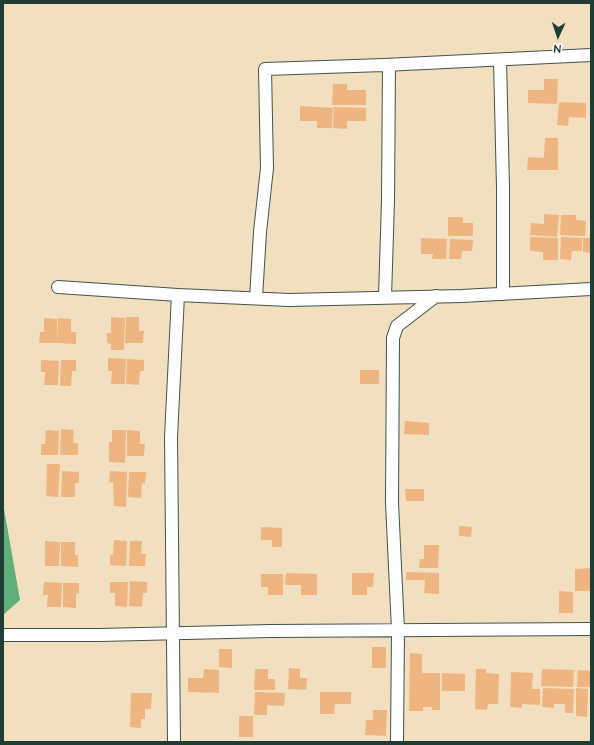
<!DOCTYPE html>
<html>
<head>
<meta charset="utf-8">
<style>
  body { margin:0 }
  #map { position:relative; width:594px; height:745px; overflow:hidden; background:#f2dfc0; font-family:"Architects Daughter",sans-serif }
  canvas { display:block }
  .frame { position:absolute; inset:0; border:4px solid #1f3d34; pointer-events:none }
  .north { position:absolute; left:538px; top:16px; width:40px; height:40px; -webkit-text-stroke:3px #fff; paint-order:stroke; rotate:183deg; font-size:11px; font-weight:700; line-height:16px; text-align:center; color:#1f3d34 }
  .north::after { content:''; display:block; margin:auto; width:14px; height:18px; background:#1f3d34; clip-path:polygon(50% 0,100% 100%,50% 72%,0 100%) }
</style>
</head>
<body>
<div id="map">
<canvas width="594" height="745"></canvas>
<div class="frame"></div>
<div class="north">N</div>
</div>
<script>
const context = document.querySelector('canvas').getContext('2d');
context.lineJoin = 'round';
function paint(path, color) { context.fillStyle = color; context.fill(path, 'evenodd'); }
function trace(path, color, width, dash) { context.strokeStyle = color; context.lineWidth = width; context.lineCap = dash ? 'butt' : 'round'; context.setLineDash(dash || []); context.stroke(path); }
const forest = new Path2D(`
  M3,503L20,600L3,615Z`);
const building = new Path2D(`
  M544,79H558L557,104L528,103V90H544Z
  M333,84H347V90H366V105H332Z
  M559,102L586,103V118L569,117L568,126L557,125Z
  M300,106L333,108L332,128H317V121H300Z
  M334,107L366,108V121H347V129L333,128Z
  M545,138H558V170H527L528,157L544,158Z
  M544,214L559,215L557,237L530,235L531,223L544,224Z
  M561,215H576V220L586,221L585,236L560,235Z
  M448,217H463V223H473V236H448Z
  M530,237L558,238V260H543V252L530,251Z
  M561,237L582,238V251H572L571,260L560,259Z
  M421,238L447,239L446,259H432L433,254H421Z
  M583,238H591V253L583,252Z
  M450,239L473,240L472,251H462L461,259H449Z
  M111,317L125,318L124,350H111V344L107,343V333H111Z
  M126,317H139V331H144L143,343H125Z
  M44,318L57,319V343H39L40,332H44Z
  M58,318L71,319V332H76V344L57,343Z
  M108,358L126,359L125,384H111L112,371H108Z
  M127,359L144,360V371H140L139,385L126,384Z
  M41,360L59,361L58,385H44L45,372H41Z
  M61,360H76V371H72L71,386H60Z
  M360,370H379V384H360Z
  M405,421L429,423V435L404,434Z
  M61,429L74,430L73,443H78V455H60Z
  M46,430L59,431L58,455H41V444H45Z
  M112,430H126L125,463L109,462V442H112Z
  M127,430L140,431V444H145L144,456H127Z
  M47,464H60L58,497L46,496Z
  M62,471L79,472V483H75V497H61Z
  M110,471L127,472L126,507L114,506L113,482L109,483Z
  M129,472H146L145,484L142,483L141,498L128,497Z
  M405,489H424V501H406Z
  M459,526L472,527L471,537L459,536Z
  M261,527L282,528V547H272V540H261Z
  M114,540L127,541L126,566L110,565V555H113Z
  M45,541L60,542L59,566H45Z
  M130,541H142L141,554H146L145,566H129Z
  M61,542H75V555H78V567L61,566Z
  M424,545H439L438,568H419L420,559H424Z
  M591,568L590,591H575V569Z
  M406,572L439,573V594L424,593L425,580H406Z
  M286,573L317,574V595H301V585H285Z
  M352,573H374L373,587H367V595H352Z
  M261,574H283V595H268V587H261Z
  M130,581L147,582V593H143L142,607L129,606Z
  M44,582L62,583L61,607H47L48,595H43Z
  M110,582H128L127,607L115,606V593H110Z
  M63,583H79V594L76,593V608L63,607Z
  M559,591L573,592V613H559Z
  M372,647H386V668H372Z
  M219,649H232V668L219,667Z
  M410,653L422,654V673H440V710H432V707H423V711H409Z
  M289,668L300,669V678H307L306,690L288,689Z
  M204,669L219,670V693L188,692V678H203Z
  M255,669H268V679H275V690H254Z
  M476,669H486V673L499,674L498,704H488L487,710L475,709Z
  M542,669L574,670L573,687L541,686Z
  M578,670L591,671V687H577Z
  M511,672L533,673L532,689H540V705L522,704V708L510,707Z
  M442,673L465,674V691H442Z
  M543,688L574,689L573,713H565V704H554V708L542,707Z
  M576,688L588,689L587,717L576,716Z
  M255,692L285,693L284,706L267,705V715H254Z
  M320,692H351V704H335L334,714H320Z
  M131,693H152L151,709H145V719H141V728L130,727Z
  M373,710H387L386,736L365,735L366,720H373Z
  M239,716H253V737H239Z`);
const street = new Path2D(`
  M500,60L503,188V294
  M58,287L178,295L289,300L462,296L591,289
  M385,297L388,201L389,65
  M256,298L260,232L267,168L265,69L384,65L591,55
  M3,635H99L271,631L591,629
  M174,742L171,437L178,295
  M397,742L398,630L392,503L393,338L397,326L436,296`);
paint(forest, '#60ae79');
paint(building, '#eeb581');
trace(street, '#3f5549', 14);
trace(street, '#fff', 12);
</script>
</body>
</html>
